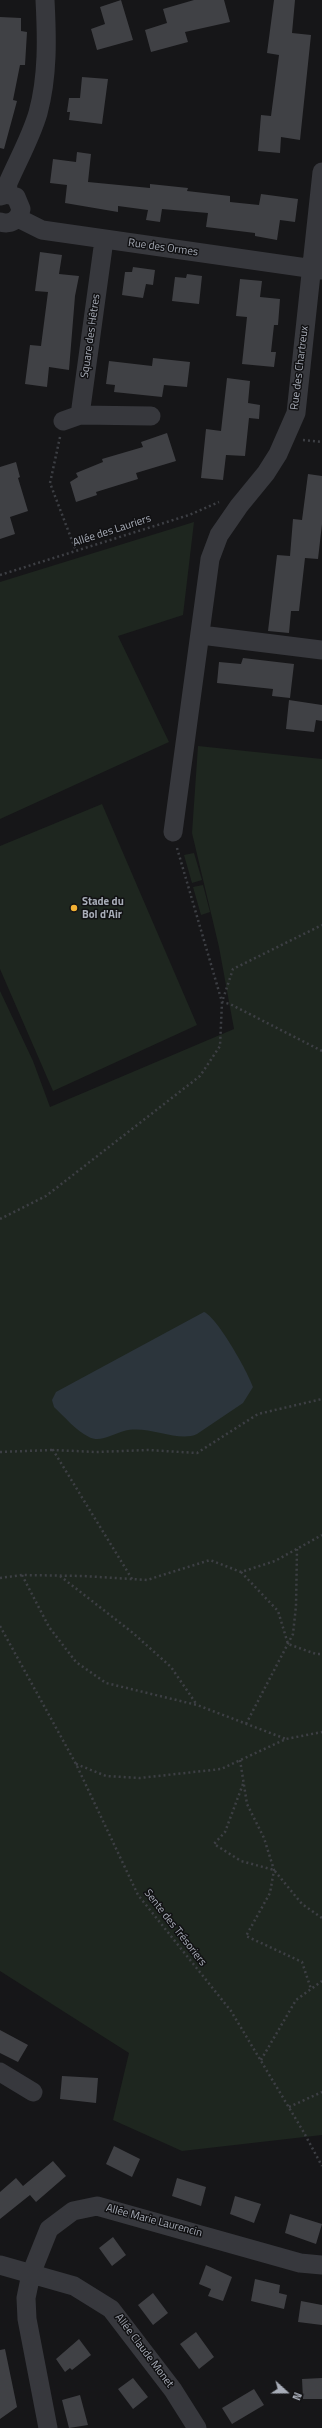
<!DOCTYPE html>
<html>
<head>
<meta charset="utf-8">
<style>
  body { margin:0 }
  #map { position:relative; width:322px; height:2428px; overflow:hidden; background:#161618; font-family:"Titillium Web",sans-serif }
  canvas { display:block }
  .north { position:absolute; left:266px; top:2372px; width:40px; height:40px; -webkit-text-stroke:3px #111113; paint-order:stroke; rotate:111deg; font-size:11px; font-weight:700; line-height:16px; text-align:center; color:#a8adb8 }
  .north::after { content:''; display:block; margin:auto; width:14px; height:18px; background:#a8adb8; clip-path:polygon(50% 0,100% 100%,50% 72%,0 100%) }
</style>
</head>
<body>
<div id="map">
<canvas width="322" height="2428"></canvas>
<div class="north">N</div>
</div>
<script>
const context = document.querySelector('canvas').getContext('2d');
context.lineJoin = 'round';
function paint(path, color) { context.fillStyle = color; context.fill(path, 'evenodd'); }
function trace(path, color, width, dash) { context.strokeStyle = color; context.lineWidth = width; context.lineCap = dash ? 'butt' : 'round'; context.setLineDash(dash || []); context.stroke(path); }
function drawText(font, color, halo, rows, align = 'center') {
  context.font = font + ' "Titillium Web",sans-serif'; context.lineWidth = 3; context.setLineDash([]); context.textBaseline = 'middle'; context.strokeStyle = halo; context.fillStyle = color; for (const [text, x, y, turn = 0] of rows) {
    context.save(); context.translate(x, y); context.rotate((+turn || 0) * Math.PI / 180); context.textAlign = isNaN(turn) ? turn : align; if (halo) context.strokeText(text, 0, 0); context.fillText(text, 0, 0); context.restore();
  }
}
const green = new Path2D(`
  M194,522L183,615L118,636L169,742L0,819V582Z
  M198,746L322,759V2135L182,2151L113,2120L129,2053L0,1971V991L33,1061L50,1107L234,1029L219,947L192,833Z
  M102,804L197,1025L53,1091L0,969V846Z
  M194,853L202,880L192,883L184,855Z
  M203,885L210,912L201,915L193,887Z`);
const water = new Path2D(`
  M204,1312C217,1317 248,1372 253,1387L243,1403L197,1434C178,1443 147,1424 124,1431C113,1434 100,1443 89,1437C76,1431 64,1416 54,1407L52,1400L56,1392Z`);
const building = new Path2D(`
  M121,0L133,40L97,50L91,29L105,24L100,7Z
  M194,0H224L230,22L185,32L188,42L151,52L145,30L167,23L163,9Z
  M274,0H295L292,33L311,35L300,140L281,137L280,153L258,151L261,115L271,116L279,55L267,53Z
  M0,17L21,18V31L27,32L25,65H20L13,100L17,101L4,149L0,148Z
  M82,77L108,79L102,124L69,120L70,112H67L69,98H80Z
  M77,152L91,154L88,182L150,188V184L188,188L187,191L230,196V202L259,205L261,194L298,199L295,222L280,220L277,240L255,236V233L206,227L208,213L162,209L160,222L146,220L148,210L118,206V212L65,203L67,185L50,183L53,159L76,162Z
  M40,252L62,255L59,274L79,276L75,296L69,370L49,367L47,387L25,384L30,345L41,346L48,292L35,291Z
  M133,267L155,270L153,285L146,284L143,298L122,295L125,272H132Z
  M187,274L202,276L199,304L172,301L175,277L186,278Z
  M240,279L262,281L260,297L280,299L278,325H274L271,352H276L274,367L242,364L247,317L236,316Z
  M153,358L190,362L187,387L164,385L162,397L114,392L115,385L106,384L109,361L152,366Z
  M227,378L250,381L248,403L260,405L259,419L249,418L245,456L226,455L223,480L201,478L206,429L221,431Z
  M167,433L176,461L136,473L138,479L96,492L97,495L76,502L70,482L78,477L76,473L103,462L102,459L143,447L141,442Z
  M16,462L20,477L18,478L28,511L10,517L15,534L0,539V467Z
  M308,474L322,476V524L318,559L305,558L299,611H291L289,633L268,631L277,555L290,556L293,519L302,520Z
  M243,658L294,664L290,698L272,696L273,689L217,683L219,662L241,664Z
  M289,700L322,705V721L316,720L314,732L286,729Z
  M0,2030L28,2045L18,2062L0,2053Z
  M62,2076L98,2078L96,2103L60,2099Z
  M114,2146L140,2159L132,2177L106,2164Z
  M53,2161L66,2176L36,2202L30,2195L0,2219V2192L16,2178L23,2186Z
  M177,2178L206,2187L201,2206L172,2196Z
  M235,2196L261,2204L254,2223L230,2214Z
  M290,2214L322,2224L316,2244L285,2233Z
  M113,2237L126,2255L112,2266L99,2248Z
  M206,2265L232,2277L223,2301L208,2296L211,2289L199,2284Z
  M255,2279L280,2285L279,2293L287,2295L284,2309L251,2301Z
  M153,2293L168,2313L153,2325L138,2305Z
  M301,2301L322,2305V2325L298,2322Z
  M196,2332L214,2357L199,2369L180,2344Z
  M79,2339L91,2355L72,2370L70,2368L65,2372L56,2359Z
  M5,2349L17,2407L0,2419V2350Z
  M133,2378L148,2397L133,2409L118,2389Z
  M322,2378V2399H303L302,2379Z
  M254,2389L264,2405L232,2424L222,2408Z
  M80,2395L88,2425L69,2428L62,2400Z`);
const path = new Path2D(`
  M60,437L50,483L76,551
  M303,440L322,442
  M0,575L189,515L219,502
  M177,848L222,1002L230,1004L322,1051
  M0,1219L46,1196L200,1076L220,1046L222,1002L233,969L322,925
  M0,1452L53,1450
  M241,1572L278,1611L288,1644L316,1654H322
  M22,1575L49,1627L76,1662L106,1683L197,1705L286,1739
  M60,1576L133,1633L171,1667L197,1705
  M0,1578L22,1575L83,1576L147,1580L210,1560L241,1572L275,1561L322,1535
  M132,1579L53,1450L96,1452L148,1450L197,1453L258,1414L322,1399
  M0,1626L76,1764L138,1895L231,2011L303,2131L322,2166
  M246,1724L293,1634L296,1606L297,1549
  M240,1760L247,1804L264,1838L274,1870L270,1893L246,1936L302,1962L311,1989
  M76,1764L106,1776L140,1778L221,1769L286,1739L322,1732
  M243,1784L225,1832L214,1844L241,1861L274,1870L302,1904L322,1918
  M261,2060L296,2000L322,1981
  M289,2107L322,2092`);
const street = new Path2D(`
  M7,194L8,183C18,160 31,137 38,113C48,76 47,38 45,0
  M0,196L7,194L16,197L21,209C19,220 11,225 0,222
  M18,218L42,230L322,270
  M80,415L151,416
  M63,421L80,415L104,240
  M201,635L322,650
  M173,832L210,559L219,535L239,506L266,473L278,454L296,413L322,172
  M0,2072L33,2092
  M0,2265L74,2286L111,2309L173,2390L197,2428
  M48,2428L27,2319L26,2298L31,2274L49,2229L73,2211L97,2206L300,2263L322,2265`);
const markers = [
  [74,908,4,"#f2b134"]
];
const streetNames = [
  ["Rue des Ormes",163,248,8],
  ["Square des Hêtres",91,336,-82],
  ["Rue des Chartreux",300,368,-83],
  ["Allée des Lauriers",112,531,-18],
  ["Sente des Trésoriers",175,1928,52],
  ["Allée Marie Laurencin",154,2221,15],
  ["Allée Claude Monet",144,2351,53]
];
const poiNames = [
  ["Stade du",82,902],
  ["Bol d'Air",82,915]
];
paint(green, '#1e261f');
paint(water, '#2c353c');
paint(building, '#404145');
trace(path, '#3d3f44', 2.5, [2, 3]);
trace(street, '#37383d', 19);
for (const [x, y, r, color] of markers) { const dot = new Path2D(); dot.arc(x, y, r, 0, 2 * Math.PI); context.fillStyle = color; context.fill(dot); trace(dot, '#111113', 1.5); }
drawText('11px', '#a8adb8', '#111113', streetNames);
drawText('bold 11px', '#a8adb8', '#111113', poiNames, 'left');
</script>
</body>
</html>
